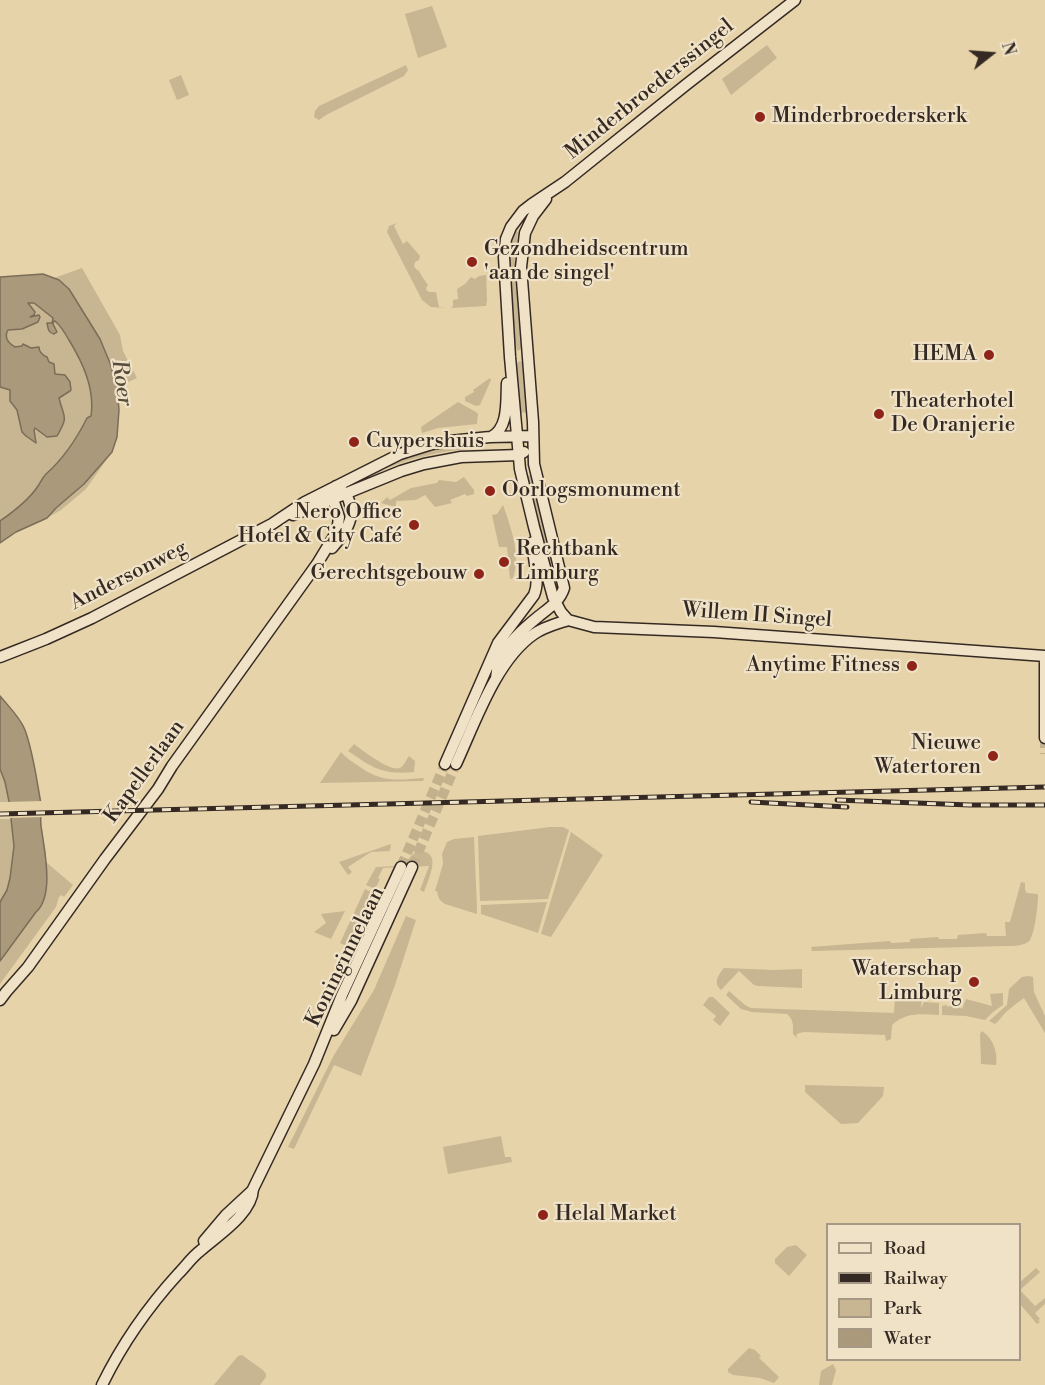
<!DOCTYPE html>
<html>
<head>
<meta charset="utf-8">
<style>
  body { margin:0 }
  #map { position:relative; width:1045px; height:1385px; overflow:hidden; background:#e6d3a9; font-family:"Libre Bodoni",serif }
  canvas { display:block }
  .legend { position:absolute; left:826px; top:1223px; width:195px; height:138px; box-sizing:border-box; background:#efe2c7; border:2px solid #a59885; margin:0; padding:8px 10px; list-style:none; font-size:18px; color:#352a23 }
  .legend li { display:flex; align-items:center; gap:12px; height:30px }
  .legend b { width:30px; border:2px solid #a59885 }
  .north { position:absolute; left:961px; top:24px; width:60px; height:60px; -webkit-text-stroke:4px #efe2c7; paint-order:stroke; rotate:73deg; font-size:16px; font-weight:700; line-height:24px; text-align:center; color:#352a23 }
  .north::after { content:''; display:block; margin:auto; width:21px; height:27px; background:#352a23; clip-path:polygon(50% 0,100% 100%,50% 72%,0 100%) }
</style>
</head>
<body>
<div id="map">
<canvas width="1045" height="1385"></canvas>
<ul class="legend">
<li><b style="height:8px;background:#efe2c7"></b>Road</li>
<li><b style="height:8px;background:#352a23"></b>Railway</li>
<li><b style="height:16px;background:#c8b692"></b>Park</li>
<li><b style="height:16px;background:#aa9a7b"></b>Water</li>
</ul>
<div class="north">N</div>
</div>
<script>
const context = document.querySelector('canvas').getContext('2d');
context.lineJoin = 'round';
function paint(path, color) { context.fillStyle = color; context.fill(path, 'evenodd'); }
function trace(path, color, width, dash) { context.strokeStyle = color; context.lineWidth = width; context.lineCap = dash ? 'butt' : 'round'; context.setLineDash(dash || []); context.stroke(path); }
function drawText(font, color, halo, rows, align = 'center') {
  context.font = font + ' "Libre Bodoni",serif'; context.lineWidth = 4.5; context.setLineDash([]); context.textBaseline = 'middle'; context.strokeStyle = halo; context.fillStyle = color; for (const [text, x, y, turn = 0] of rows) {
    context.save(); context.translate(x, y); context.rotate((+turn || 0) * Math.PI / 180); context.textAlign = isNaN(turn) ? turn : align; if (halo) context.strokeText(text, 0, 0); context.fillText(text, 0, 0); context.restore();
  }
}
const green = new Path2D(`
  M432,6L447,47L418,58L405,14Z
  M767,45L777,58L731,95L722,79Z
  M406,65L408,70L404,76L326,115L319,120L314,117L315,111L319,106Z
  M181,75L189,95L177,100L169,80Z
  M397,223L394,226L403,244L407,241L420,256L419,260L415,262L414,266L416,269L419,271L423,278L428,285L426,288L427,291L430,292H436L439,307L445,308L431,307L422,300L387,232L389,226Z
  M515,230L518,232L515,262L523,347L518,351L517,350L515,343L508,254L511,240Z
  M82,268L120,335L123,351L137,378L117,387L112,452L86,489L61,510L47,518L16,532L0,543V277L54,278Z
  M486,269L487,301L486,306L451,308L453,306V300L458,299L457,289L465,284L471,277L475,279L479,276L486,275Z
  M520,361L525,363L529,413L520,412L516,366L517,363Z
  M490,378L491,380L480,405L476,406L465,401V397L474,392L473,390Z
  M458,402L476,412L478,414L477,424L438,428L422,433L421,427Z
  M480,442L481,448C447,450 416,456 385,469C378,472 377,477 370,479L368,475C390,463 413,452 438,447C451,444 466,444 480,442Z
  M532,474L558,582L554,581L528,476Z
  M464,477L474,490V494L467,496L465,494L450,500L452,503L435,507L425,495L416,500L396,501V507L381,503L387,497L390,500L411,488L437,483L439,480L456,482Z
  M503,505C511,528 521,554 513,578L510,579L507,547H499L492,515L497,514Z
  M0,695L22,723L39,810L46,854V862L73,885L64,897L61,895L59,897L56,907L0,984V819H11L13,835L15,836L9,802H0Z
  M354,744C362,750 390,772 400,768C404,766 406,760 409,756L415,761L414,772C382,775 373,768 348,751Z
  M341,752C346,758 353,762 360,767C383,783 397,780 424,778L423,781L320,783Z
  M550,827H563L569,830L548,899L480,901L478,836Z
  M571,832L603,855L551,937L541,934Z
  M474,837L477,909V914L445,904C440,901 438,898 437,891H435L443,864L442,854L447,842L454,839Z
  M391,844L390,851L371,852L348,867L352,872L348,875L339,862Z
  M416,851C444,849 429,877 424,892L420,890L429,866L383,868L378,878L380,879L375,889L366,885L376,867L397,866L405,863Z
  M1021,882L1025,883V890L1027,893L1037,894L1038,895C1038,905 1035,932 1030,940C1026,946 1013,946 1006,946L812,951L811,947L890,941L891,943L910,942V939L938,937L939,939H957L958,935L986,933L987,936H1006L1005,922H1010Z
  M365,889L373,893L349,947L340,943Z
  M547,902L538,933L481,914V905Z
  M345,911L331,939L314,932L326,923L321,914Z
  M406,916L416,920L395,985L361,1076L334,1065L294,1149L288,1147L334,1055L374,990Z
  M724,968L774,970L802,969V988L758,986L754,985L739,971L721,990C713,983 718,975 724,968Z
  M1029,976L1033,977L1034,992L1045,1016V1033L1024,998C1018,1002 1012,1007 1006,1012C1002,1016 1000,1020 995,1024L989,1021L1007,1005L1009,989L1022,977Z
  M729,991L745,1005L751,1008L894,1013L895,997L922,998L921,1008L924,1002L939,1003V1015C921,1014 906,1012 892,1025L891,1039L886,1041L885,1035L805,1032L799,1033L796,1035L798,1039L793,1034C793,1026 794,1020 787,1014L752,1012L741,1009L726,995Z
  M1003,993V1005L993,1012L985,1020L966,1016L942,1015V1006L946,1005L948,1007L952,1005L955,1007L956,1005L962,1009L966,999L992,1006L990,994Z
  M709,997H713L730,1013L720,1026L713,1020L716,1016L703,1005Z
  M982,1031C993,1038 998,1052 996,1065L981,1064L980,1034Z
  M805,1085L884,1087L883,1096L858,1123L841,1124L805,1092Z
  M501,1136L505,1157H511L512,1162L448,1174L443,1147Z
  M796,1245L807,1255L789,1276L775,1263V1259L787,1247Z
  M1036,1268L1040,1272L1020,1290L1035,1306L1045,1298V1304L1035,1313L1040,1319L1038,1320L1040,1322L1037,1324L1020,1304V1282Z
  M749,1348L755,1350L761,1356L759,1358L779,1377L774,1383L760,1378L733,1375L728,1372V1369Z
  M242,1355L263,1370L266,1374V1377L260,1385H214L238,1356Z
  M833,1364L836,1370L832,1385H819L821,1371Z`);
const water = new Path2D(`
  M43,274L59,280L69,289L100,339L110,363L117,387L119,410L117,437L112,452L84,484L56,508L47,518L16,532L0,543V521C13,512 29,500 38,486C41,482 42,478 46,474C63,459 76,440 87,418L91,416C95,389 83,363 69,340C65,333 61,326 55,321H54L53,324L57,332L54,334C48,333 48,328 47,323H52L53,318L34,303H28L35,312L34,315L30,317L39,315L40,317L38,322L22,329L8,330C4,337 8,343 15,347L22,346L23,344L31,348L39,347C39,352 42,355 47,357L49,362L54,364L55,374L65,375L70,382L71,390L70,391L59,398C64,419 69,415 57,436L47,437L35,428L34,430L36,443L26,436L22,432L17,410L10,401V390L0,387V277Z
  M0,696C9,707 20,717 25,730C33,752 36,776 40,798C42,808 40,817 41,826C44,849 55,895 36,912L0,961V902L7,890L10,878L14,846L11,819L12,816L5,782L0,769Z`);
const pier = new Path2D(`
  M43,801L44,817L8,818L9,816L5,802Z`);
const secondaryTunnel = new Path2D(`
  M1045,738V754
  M401,867L445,764
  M412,867L456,764`);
const secondary = new Path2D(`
  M795,0L687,84L565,182L532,204L523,211L511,227L506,239L504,257L510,357L520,469L534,527L553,597L561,612L568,620L594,627L714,632L1045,656
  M491,437C509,428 506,401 507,383
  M293,515L401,471L424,464L461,457L519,455L524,452
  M332,548C344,534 356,520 349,501C347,495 346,493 341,490
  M0,657L46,639L92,618L272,524L305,502L400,454L432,444L450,441L490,437L533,436
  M496,678C497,673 497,668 498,663C506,644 523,629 539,616C549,608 560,601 564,588L534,464L533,422L521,267L525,233L533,216L546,199
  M1045,738V657
  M445,764L498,643L534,595C541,578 532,560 533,542
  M456,764C475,723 496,660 534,634C544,627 556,624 568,620
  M0,1000L6,992L28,967L105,859L158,789L172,766L317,564L334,536L338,525L339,517L333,499L336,486
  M334,1030L351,1001L412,867
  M204,1241L226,1215L253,1190
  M102,1385C122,1344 148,1307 178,1274C185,1267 192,1257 200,1251C218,1235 252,1214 253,1189L314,1064L342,995L401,867`);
const rail = new Path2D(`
  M837,800L970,805H1045
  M751,802L847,807
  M0,814L1045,787`);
const markers = [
  [760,117,6,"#8f2418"],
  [472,262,6,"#8f2418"],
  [989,355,6,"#8f2418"],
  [879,414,6,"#8f2418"],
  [354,442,6,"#8f2418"],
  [490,491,6,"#8f2418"],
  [414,525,6,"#8f2418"],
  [504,562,6,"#8f2418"],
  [479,574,6,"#8f2418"],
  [912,666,6,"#8f2418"],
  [993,756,6,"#8f2418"],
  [974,982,6,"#8f2418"],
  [543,1215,6,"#8f2418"]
];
const streetNames = [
  ["Minderbroederssingel",650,90,-39],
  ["Andersonweg",129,576,-27],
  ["Willem II Singel",757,616,4],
  ["Kapellerlaan",145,772,-54],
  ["Koninginnelaan",346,957,-64]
];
const poiNames = [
  ["Minderbroederskerk",772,117],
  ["Gezondheidscentrum",484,250],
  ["'aan de singel'",484,274],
  ["HEMA",977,355,"right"],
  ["Theaterhotel",891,402],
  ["De Oranjerie",891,426],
  ["Cuypershuis",366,442],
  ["Oorlogsmonument",502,491],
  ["Nero Office",402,513,"right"],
  ["Hotel & City Café",402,537,"right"],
  ["Rechtbank",516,550],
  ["Limburg",516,574],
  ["Gerechtsgebouw",467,574,"right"],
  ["Anytime Fitness",900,666,"right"],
  ["Nieuwe",981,744,"right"],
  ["Watertoren",981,768,"right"],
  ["Waterschap",962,970,"right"],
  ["Limburg",962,994,"right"],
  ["Helal Market",555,1215]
];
const waterNames = [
  ["Roer",121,383,82]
];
paint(green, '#c8b692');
paint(water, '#aa9a7b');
trace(water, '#7b6d58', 1.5);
paint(pier, '#e6d3a9');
trace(secondaryTunnel, '#c3b18e', 10, [10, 5]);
trace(secondary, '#352a23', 13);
trace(secondary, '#efe2c7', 10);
trace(rail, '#352a23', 5);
trace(rail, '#efe2c7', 3, [9]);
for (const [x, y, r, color] of markers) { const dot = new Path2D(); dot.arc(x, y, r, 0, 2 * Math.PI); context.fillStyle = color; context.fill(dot); trace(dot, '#efe2c7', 2); }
drawText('21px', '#352a23', '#efe2c7', streetNames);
drawText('21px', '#352a23', '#efe2c7', poiNames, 'left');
drawText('italic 22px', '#584c3d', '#efe2c7', waterNames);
</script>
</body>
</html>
